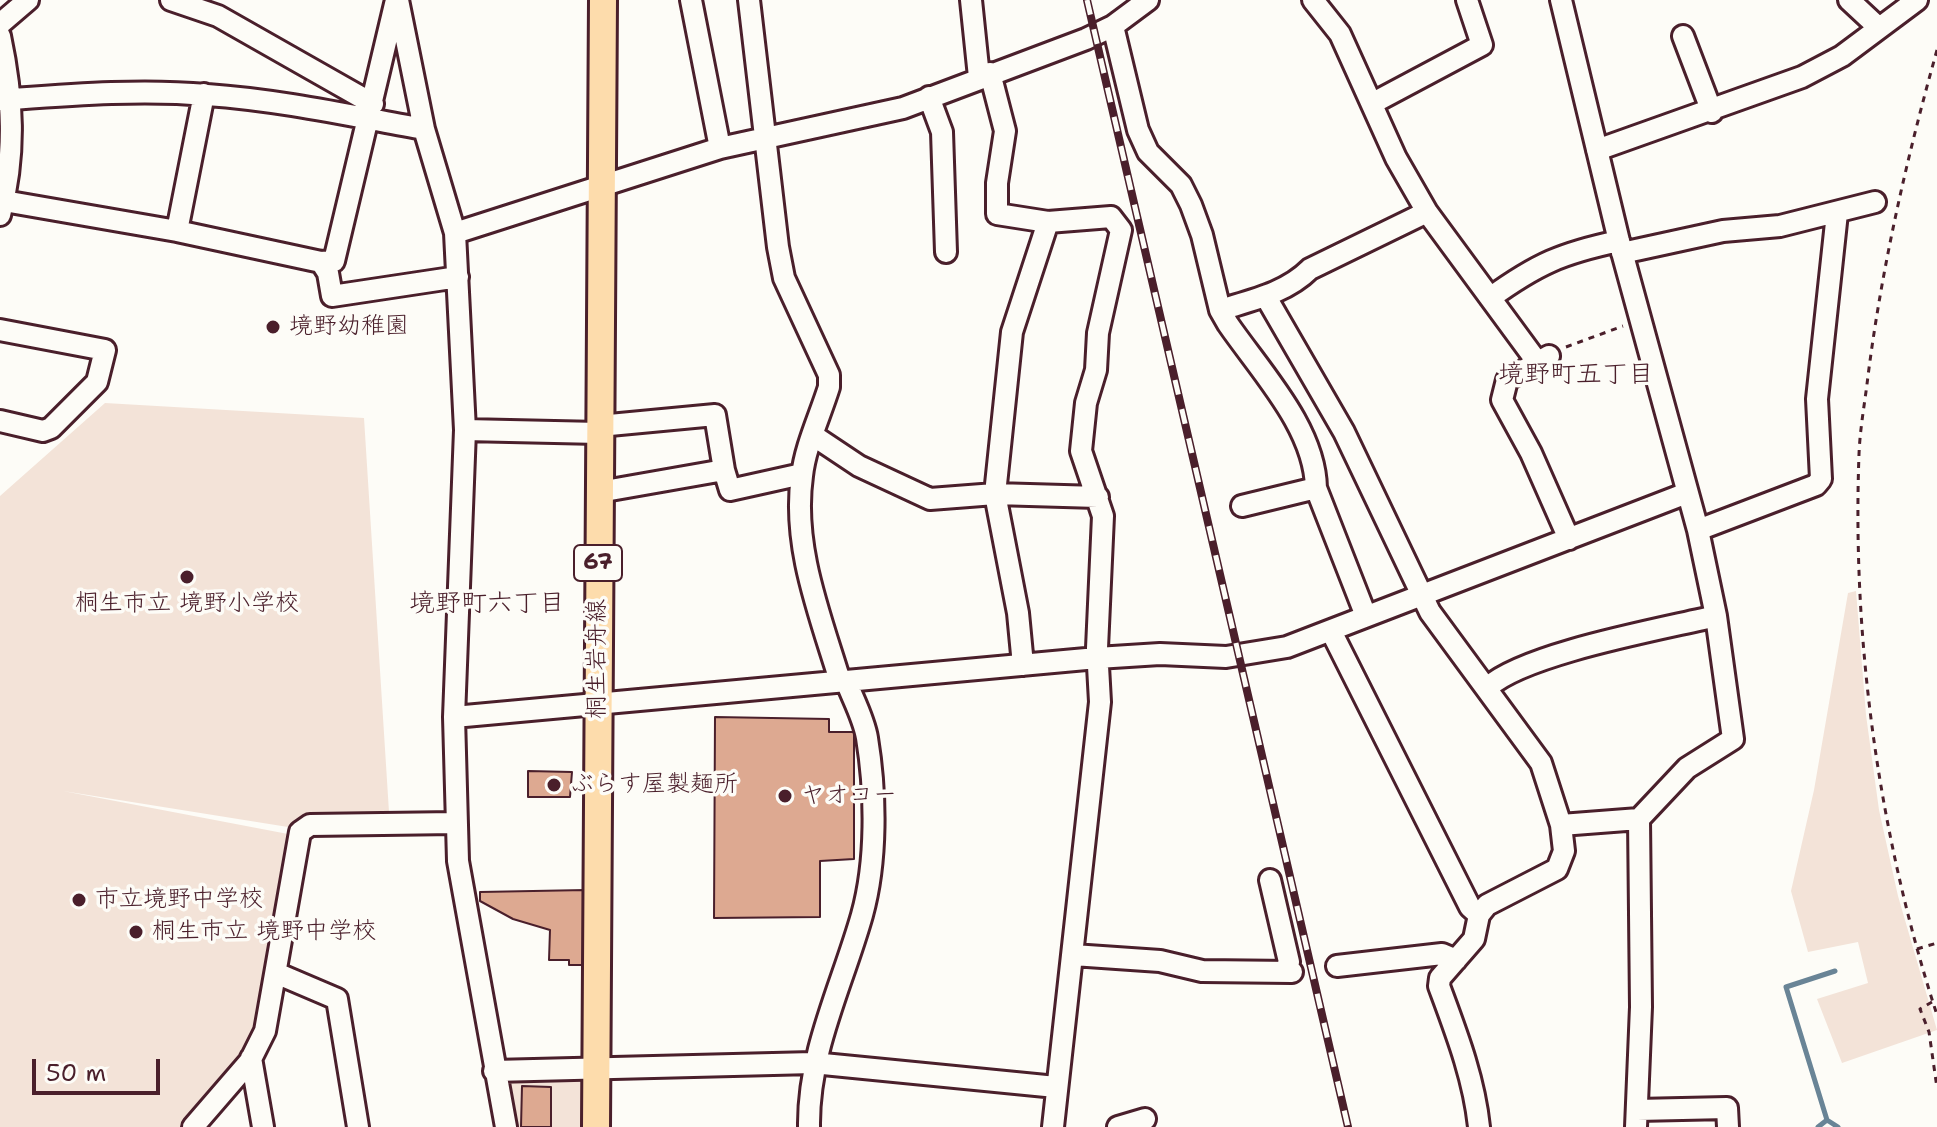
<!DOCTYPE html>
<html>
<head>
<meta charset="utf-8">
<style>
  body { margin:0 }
  #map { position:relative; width:1937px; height:1127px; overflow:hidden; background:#fdfcf7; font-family:"Shantell Sans",sans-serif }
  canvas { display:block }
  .scale { position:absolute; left:32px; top:1059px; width:128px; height:36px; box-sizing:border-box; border:4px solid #4a1f2b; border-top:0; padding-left:10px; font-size:24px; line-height:28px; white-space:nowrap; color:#4a1f2b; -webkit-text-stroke:6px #fdfcf7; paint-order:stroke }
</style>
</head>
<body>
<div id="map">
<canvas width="1937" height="1127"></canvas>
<div class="scale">50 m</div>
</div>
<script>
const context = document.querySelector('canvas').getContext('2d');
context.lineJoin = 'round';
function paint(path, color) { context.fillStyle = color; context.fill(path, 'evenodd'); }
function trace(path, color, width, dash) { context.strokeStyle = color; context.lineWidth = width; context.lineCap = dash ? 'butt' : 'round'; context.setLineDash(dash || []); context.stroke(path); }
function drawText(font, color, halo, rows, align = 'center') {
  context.font = font + ' "Shantell Sans","Klee One",sans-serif'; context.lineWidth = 7; context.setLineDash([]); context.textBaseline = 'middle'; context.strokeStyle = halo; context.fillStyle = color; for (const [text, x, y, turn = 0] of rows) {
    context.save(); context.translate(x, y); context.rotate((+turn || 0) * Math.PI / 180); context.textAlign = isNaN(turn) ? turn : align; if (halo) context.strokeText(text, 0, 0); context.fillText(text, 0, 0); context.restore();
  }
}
const built = new Path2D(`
  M105,403L364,418L389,812L310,814L288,827L63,791L288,834L256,1030L246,1055L183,1127H0V496Z
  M1856,591L1866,715L1879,810L1898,896L1937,1030L1842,1063L1817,999L1868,983L1858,942L1808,952L1791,891L1814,790L1848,593Z
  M581,1078L582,1127H516L505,1079Z`);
const stream = new Path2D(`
  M1835,971L1786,987L1827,1120L1838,1127
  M1818,1127L1827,1120`);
const building = new Path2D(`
  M715,717L829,719V732H854V859L820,861V917L714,918Z
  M528,771L572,772L570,797H528Z
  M586,890V965H569V960H549L550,930L513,919L480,901V892Z
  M522,1086L551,1087V1127H521Z`);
const path = new Path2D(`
  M1937,50C1907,157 1882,266 1868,376C1865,402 1860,428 1859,454C1852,643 1879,836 1937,1015
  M1566,347L1623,326
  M1917,949L1937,943
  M1932,1002L1920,1009L1929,1032L1937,1088`);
const minor = new Path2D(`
  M171,0L218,16L373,104
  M398,0L424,129L455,233L465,430L454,717L458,861L506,1127
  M691,0L720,148
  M749,0L778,247L784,278L829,375V387C820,416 805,447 802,476C792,546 820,615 840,681
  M971,0L979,77
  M1313,0L1340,34L1396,158L1427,212
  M1561,0L1619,241L1698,530L1716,616L1733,739L1687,768L1639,819L1641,1007L1636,1127
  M1849,0L1878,27
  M0,24L28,0
  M1113,26L1138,130L1148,152L1181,185L1191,205L1202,235L1220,310L1228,324C1261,372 1315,428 1316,488L1366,616
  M0,36C13,97 16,154 0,215
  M1683,36L1712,112
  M990,73L1005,131L997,183V214L1048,222L1111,217L1121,230L1098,333L1096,370L1086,403L1081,451L1103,516L1097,648L1100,702L1053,1127
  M929,97L942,132L946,252
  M0,100C69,95 138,89 207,95C280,100 352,116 424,129
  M1373,103L1482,45L1467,0
  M1597,150L1802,77L1842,56L1917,0
  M4,201L177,231L321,262L334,261L395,4
  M177,231L204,94
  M455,233L720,148L903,108L1086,39L1113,26L1148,0
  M1622,253L1723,231L1780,226L1875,202
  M321,262L328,273L332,296L458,277
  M1266,297L1344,432L1430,612L1541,763L1561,825L1564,851L1557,869L1487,905L1479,915L1474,939L1440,978L1439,986C1456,1032 1474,1078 1479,1127
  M1490,298C1537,264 1562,253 1619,241
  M1220,310C1252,300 1286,293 1310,269L1427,212L1538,363
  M0,330L105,350L97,382L51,428L43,431L0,421
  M1549,356L1507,380L1502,400L1531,453L1569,539
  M465,430L599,433
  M814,436L859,466L930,499L995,494L1098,497
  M724,470L730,490L802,474
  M599,492L724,470L715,415L599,426
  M1242,506L1316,488
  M1698,530L1816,485L1821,479L1817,399L1837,213
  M1331,631L1470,907L1479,915
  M1023,665L1018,613L995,494L1012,332L1048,222
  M1488,687C1526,653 1662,629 1716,616
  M454,717L1097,658L1160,654L1226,657L1287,647L1687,493
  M1561,825L1639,819
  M1270,880L1289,962L1285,972
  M1073,955L1160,961L1202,971L1292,972
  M1337,966L1442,954L1456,960
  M276,973L337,999L358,1127
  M251,1058L263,1127
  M494,1071L813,1063L1056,1087
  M1637,1110L1727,1108L1728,1127
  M193,1127L250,1061L265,1031L300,832L310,825L455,823
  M809,1127C808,1051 842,986 862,915C877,861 876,793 867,738C864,719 853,699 846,681
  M1118,1127L1145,1119`);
const major = new Path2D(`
  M596,1127L603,0`);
const rail = new Path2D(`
  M1087,0L1348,1127`);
const markers = [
  [273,327,8,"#4a1f2b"],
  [187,577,8,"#4a1f2b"],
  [554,785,8,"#4a1f2b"],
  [785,796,8,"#4a1f2b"],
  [79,900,8,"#4a1f2b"],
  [136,932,8,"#4a1f2b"]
];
const shields = [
  [598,563,48]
];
const shieldNames = [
  ["67",598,563]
];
const poiNames = [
  ["境野幼稚園",289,327],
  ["桐生市立 境野小学校",187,604,"center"],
  ["ぶらす屋製麺所",570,785],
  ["ヤオコー",801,796],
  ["市立境野中学校",95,900],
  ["桐生市立 境野中学校",152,932]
];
const streetNames = [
  ["桐生岩舟線",598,659,-90]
];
const neighbourhoodNames = [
  ["境野町五丁目",1576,375],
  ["境野町六丁目",487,604]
];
paint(built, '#f3e3d8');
trace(stream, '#698496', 5);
paint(building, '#dda991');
trace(building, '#4a1f2b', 2);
trace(minor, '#4a1f2b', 26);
trace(major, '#4a1f2b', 32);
trace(path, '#4a1f2b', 3, [6, 6]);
trace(minor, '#fdfcf7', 20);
trace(major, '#fddcac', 26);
trace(rail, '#4a1f2b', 8);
trace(rail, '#fdfcf7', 5, [15]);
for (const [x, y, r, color] of markers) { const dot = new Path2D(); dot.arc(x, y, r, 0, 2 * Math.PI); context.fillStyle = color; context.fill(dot); trace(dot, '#fdfcf7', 3); }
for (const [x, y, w] of shields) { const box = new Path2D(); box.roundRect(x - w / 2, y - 18, w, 36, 6); context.fillStyle = '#fdfcf7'; context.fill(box); trace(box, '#4a1f2b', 2); }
drawText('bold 22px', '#4a1f2b', null, shieldNames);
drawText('24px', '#4a1f2b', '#fdfcf7', poiNames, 'left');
drawText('24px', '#4a1f2b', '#fdfcf7', streetNames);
drawText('26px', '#4a1f2b', '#fdfcf7', neighbourhoodNames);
</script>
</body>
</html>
